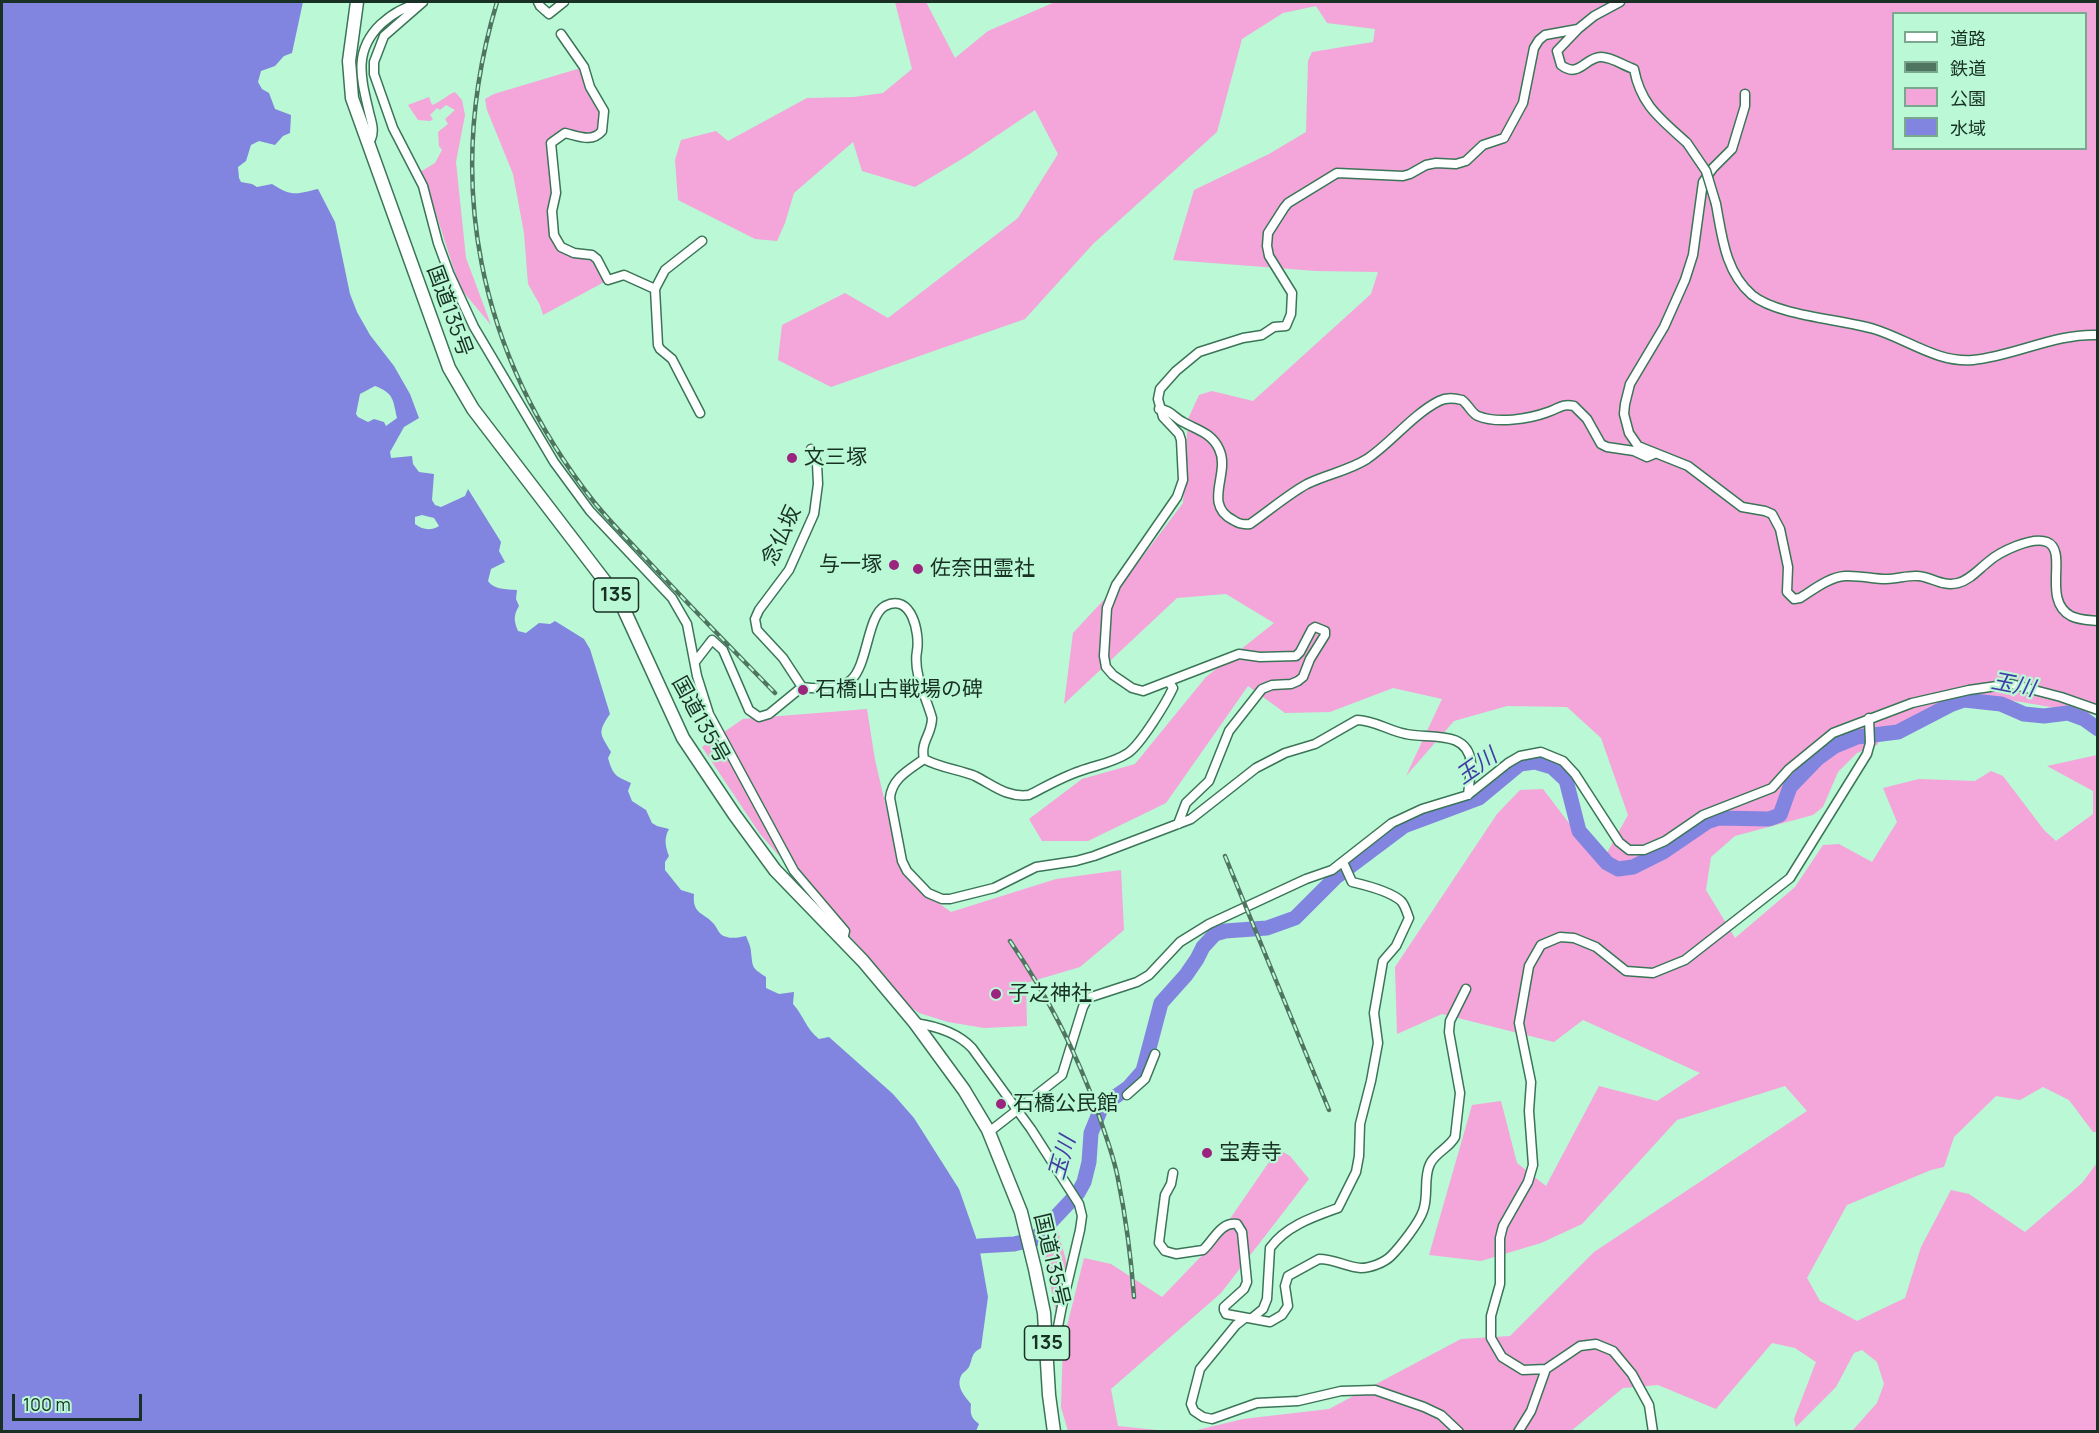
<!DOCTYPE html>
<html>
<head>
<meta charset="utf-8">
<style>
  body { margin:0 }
  #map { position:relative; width:2099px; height:1433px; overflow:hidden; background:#baf8d6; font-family:Manrope,"Noto Sans JP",sans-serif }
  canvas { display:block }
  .frame { position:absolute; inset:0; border:3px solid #183124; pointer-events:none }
  .legend { position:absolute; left:1892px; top:12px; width:195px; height:138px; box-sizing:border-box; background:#baf8d6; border:2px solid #79a88f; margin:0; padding:8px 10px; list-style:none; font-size:18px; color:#183124 }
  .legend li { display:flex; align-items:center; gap:12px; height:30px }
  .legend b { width:30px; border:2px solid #79a88f }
  .scale { position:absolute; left:12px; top:1394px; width:130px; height:27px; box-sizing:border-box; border:3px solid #183124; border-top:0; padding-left:8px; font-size:18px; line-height:21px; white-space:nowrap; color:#183124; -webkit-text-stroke:4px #baf8d6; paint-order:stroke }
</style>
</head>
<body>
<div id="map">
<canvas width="2099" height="1433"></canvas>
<div class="frame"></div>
<ul class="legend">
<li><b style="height:8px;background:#fff"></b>道路</li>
<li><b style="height:8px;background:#4f7560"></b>鉄道</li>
<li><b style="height:16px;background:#f4a5d9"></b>公園</li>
<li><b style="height:16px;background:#8185e0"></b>水域</li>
</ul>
<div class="scale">100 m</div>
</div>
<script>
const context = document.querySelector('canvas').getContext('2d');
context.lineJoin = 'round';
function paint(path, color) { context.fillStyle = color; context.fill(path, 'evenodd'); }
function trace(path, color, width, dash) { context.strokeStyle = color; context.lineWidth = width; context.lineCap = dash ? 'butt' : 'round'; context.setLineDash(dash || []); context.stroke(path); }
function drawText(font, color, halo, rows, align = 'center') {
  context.font = font + ' Manrope,"Noto Sans JP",sans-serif'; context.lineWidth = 4.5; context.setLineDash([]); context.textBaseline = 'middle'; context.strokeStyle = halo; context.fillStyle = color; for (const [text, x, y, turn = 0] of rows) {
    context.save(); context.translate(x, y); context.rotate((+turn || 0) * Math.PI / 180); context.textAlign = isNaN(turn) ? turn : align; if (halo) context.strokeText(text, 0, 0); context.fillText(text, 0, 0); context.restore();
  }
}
const green = new Path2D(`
  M895,2H926L955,58L988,31L1055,2H2097V715L1974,694L1887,729L1877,745L1857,753L1838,772L1823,807L1813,815L1735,836L1711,857L1706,890L1735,938L1795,887L1823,845L1839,844L1872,862L1897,822L1883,788L1919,779L1975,781L1991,771L2003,776L2044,830L2056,841L2093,814V791L2047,766L2097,755V1132H2093L2069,1100L2043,1087L2020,1100L1996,1096L1954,1137L1944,1167L1931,1170L1847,1205L1807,1278L1820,1301L1857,1321L1905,1298L1921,1247L1951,1190L1969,1194L2025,1232L2082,1183L2097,1163V1431H1852L1877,1403L1884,1384L1877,1362L1862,1350L1854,1353L1836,1387L1796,1427L1794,1419L1816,1362L1795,1348L1772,1343L1716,1409L1658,1385L1623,1388L1571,1431H1193L1243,1419L1329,1409L1461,1339L1510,1336L1594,1252L1807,1111L1785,1086L1677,1120L1582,1224L1541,1243L1481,1261L1429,1255L1472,1105L1501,1101L1517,1163L1546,1186L1599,1086L1657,1101L1700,1073L1583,1020L1554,1042L1442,1014L1397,1034L1395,967L1497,814L1520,790L1543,789L1584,843L1603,860L1628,815L1601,738L1567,707L1507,706L1454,721L1406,776L1442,699L1393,688L1330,712L1285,713L1248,686L1166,803L1088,841H1042L1029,819L1082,779L1135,764L1206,677L1274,623L1226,594L1177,598L1064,704L1073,633L1137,564L1183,503L1188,419L1199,395L1212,391L1253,401L1371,294L1378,272L1316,271L1173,260L1194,190L1269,154L1306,132L1308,61L1312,52L1373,42L1375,29L1327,23L1316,6L1283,13L1242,39L1217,132L1093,244L1025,319L831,387L778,360L782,325L845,293L888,318L1018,218L1058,154L1035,110L965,157L915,187L862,171L853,142L794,193L785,223L777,241L755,239L678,200L675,160L681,140L716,131L728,141L807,98L854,97L883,93L912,69ZM1894,14H2086V148H1894Z
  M584,67L601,103L599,135L572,134L551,143L555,170L552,211L561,247L592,255L608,280L543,315L540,305L528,284L524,233L513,174L487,110L485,99L494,94Z
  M455,92L462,100L465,115L456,162L466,258L491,325L460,288L435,211L420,172L435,163L442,150L439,146L438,132L448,124L445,119L455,110L446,105L440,110L437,108L430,115L433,119L430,121L418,120L408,105L429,97L432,105C442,101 447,95 455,92Z
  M867,709L875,760L895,845L926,894L951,912L1056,879L1121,870L1124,930L1080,967L1026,983L1027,1026L984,1028L948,1022L919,1013L899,999L872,961L760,834L702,747L743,719Z
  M1278,1149L1290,1156L1309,1179L1221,1293L1111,1389L1118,1426L1167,1431H1068L1061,1407L1063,1342L1084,1258L1111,1264L1162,1297L1212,1245Z
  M1058,1231L1067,1264L1056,1312L1042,1246Z`);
const water = new Path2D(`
  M2,2H303L292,53L284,56L275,66L261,71L258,82L262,89L269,93L275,109L291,115L290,133L283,136L275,145L259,141L251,145L246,161L238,167L239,178L241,182L252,184L257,187L272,184C292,197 296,194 318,189L335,222L350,294L357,312L370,335L394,366L410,394L419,418L404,427L390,452L391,458L412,456L413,464L419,472L434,474L432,500L435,505L441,507L465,496L468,489L501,542L499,551L505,562L491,569L488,581C494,590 506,589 517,590L516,599L519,606C513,616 514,621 518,631L526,633L539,623L550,624L555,621L584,639L590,649L610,714C597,733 600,733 611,752L608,758C613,775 615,776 631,783L628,791L632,801L646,810L652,823L657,826L669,829C664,838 665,846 669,856L665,862V870L681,890L694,894C692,915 704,912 714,924C718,929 719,936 727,937C732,939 741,937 746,936C748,941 751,947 751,952C753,968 751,967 766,977V988L779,994L794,992L793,1004C804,1016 806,1029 819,1039L829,1037L893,1094L914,1118L959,1189L979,1246L988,1297L981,1348C971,1353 973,1358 969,1367C967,1370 964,1372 962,1374C955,1386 964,1395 971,1404C970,1414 971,1418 979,1424L976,1431H2ZM375,386C394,393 393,400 397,418L386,426L384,422L374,419L368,422L358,417L356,414L360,394ZM422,515L434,518L439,526C431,531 423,530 415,524V517Z`);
const river = new Path2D(`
  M979,1246L1014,1244L1035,1239L1078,1193L1084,1182L1089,1162L1091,1133L1100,1111L1105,1104L1129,1087L1143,1071L1161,1003L1186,975L1197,959L1203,947L1215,934L1225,931L1267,928L1295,918L1336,877L1404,826L1479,798L1520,764L1535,762L1552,767L1566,780L1579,831L1607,863L1618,869L1633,867L1663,852L1707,822L1719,818L1769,819L1780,815L1790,787L1817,759L1835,746L1857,737L1898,732L1950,705L1964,700L2001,704L2024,714L2044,716L2068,713L2084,719L2098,729`);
const minor = new Path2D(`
  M423,2L384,36L374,62V74L393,128L423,186L438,243L449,273L474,327L554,462L590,511L672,598L687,624L697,676L709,714L794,871L845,931L843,940
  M538,2L540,6L549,14L564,2
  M1578,29L1557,51L1561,65C1579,79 1585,57 1601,57C1612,57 1624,66 1634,69C1641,106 1661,119 1687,143
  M561,34L584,67L590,87L604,111L602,131C592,143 578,136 565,133L551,143L556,193L552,211L554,235L561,247L574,253L592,255L597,259L608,280L624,275L655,289L658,345L660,349L672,359L700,413
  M1745,94V106L1732,149L1713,168L1703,182L1693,255L1685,280L1664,327L1630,384L1625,404L1624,414L1629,433L1638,446L1688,466L1742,507L1765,511L1772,514L1780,529L1788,567L1787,592L1794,599L1800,598C1813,590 1829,577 1845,576C1859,575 1873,579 1886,579C1897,579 1908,575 1918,576C1932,577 1942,587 1958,583C1970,580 1979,569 1988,562C1999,552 2032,536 2047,542C2069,551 2041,600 2071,616C2079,620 2088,620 2098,621
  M367,141L371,139C375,130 371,121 369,112C361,78 353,51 381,24C392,14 403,7 418,4
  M1716,204C1722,236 1725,272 1752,295C1778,316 1840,319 1874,329C1907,339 1937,363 1973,360C2015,356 2055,333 2098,335
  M655,289L665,270L702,241
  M1159,409C1169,409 1175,418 1183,422C1197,430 1212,433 1219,449C1231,473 1202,504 1233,520C1239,524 1243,525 1250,524C1269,511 1287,495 1307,484C1327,474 1348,471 1367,459C1392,442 1412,415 1439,401C1447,397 1454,398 1462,400C1468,404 1472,414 1478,416C1497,424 1529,419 1548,412C1558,409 1562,403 1574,406L1587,419L1601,444L1607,447L1634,451L1647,457L1654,454
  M695,662L712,640L723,650L749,710L759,717L769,714L802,687
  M802,687C815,689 840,690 851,680C868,665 867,616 885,606C912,592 920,634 917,651C913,673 926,697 932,718C932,735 920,741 924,759C940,768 958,769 975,776C993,785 1007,798 1029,795C1045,787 1062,777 1080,771C1096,765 1113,763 1128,753C1141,744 1166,703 1173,688L1169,682
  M802,687L783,658L757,630L755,619L759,610L789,570L814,514L818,484L817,463L811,449
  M924,759C909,770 892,778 890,798L902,861L907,871L928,893L942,899H950L994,888L1036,867L1076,861L1094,856L1191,819L1256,768L1285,753L1315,744L1357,720C1374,720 1389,731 1406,734C1428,739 1468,729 1471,763C1471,773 1469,785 1468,795
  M1178,824L1186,803L1209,781L1229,731L1262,689L1272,685L1291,684L1298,681L1303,677L1310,659L1325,635V631L1315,627L1312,629L1300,652L1296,656L1260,657L1239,654L1143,691L1132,688L1113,675L1106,667L1104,656L1107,608L1116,585L1177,497L1183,480L1181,440L1179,434L1163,417L1158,399L1160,389L1176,371L1199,352L1243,338L1262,335L1274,327L1286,326L1291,314L1292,293L1269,256L1267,246L1268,233L1284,208L1288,203L1337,173L1403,176L1410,174L1426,165L1436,163L1456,164L1466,161L1483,145L1504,138L1523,103L1534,48L1539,40L1545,35L1578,29L1594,16L1620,2
  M915,1023C936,1026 957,1032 972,1048L1031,1129L1079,1204L1082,1216L1080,1230L1062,1306L1055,1342L1052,1349L1047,1355
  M1127,1095L1145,1079L1155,1054
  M989,1132L1062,1075L1083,1007L1088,998L1137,982L1149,975L1180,942L1209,924L1306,879L1332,870L1392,823L1422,809L1468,795L1508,763L1520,756L1541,752L1563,761L1575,774L1619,842L1629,850H1644L1665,841L1703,815L1772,788L1789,769L1833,733L1912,703L1969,690L2011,684L2061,697L2098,710
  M1173,1173L1171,1184L1165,1195L1160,1234L1159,1243L1165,1251L1176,1254L1203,1250C1214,1240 1220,1222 1237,1224L1242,1232L1247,1282L1244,1289L1224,1307V1310L1226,1314L1270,1322L1282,1315L1288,1306L1285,1286L1288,1276L1319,1259C1334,1259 1347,1267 1361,1268C1370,1268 1384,1263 1391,1256C1400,1247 1419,1223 1423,1211C1429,1196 1423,1178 1430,1164C1435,1153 1449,1148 1455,1137L1460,1093L1449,1032L1450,1021L1466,989
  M1245,1318L1236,1325L1200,1369L1191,1404L1194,1411L1203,1417L1212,1419L1257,1403L1298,1401L1341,1391L1375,1390L1424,1407L1441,1415L1459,1432
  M1252,1318L1263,1309L1267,1299L1270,1248C1286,1226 1313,1217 1338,1208L1356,1172L1359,1156L1360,1124L1371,1081L1378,1043L1374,1013L1383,961L1396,946L1409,918C1407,913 1405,905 1401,901C1391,892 1365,885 1352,882L1343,862
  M1518,1432L1531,1411L1546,1369
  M1653,1432L1649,1405L1632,1374L1613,1351L1596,1344L1580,1346L1546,1369L1523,1370L1502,1357L1491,1338V1316L1500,1284V1238L1503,1226L1528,1182L1533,1165L1529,1111L1531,1082L1519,1023L1529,966L1541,945L1560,937L1574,938L1596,947L1626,971L1653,973L1685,960L1790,878L1867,754L1870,743L1869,718`);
const highway = new Path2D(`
  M357,2L349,61L352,98L449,368L473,409L620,601L683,738L734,814L775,870L863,961L915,1023L964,1090L988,1130L1021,1212L1035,1269L1044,1313L1049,1395L1054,1432`);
const rail = new Path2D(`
  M497,2C443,182 478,354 594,502C611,523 630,542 649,562C690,606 733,650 775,693
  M1225,856L1329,1110
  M1010,941C1048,997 1075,1049 1098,1113C1105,1134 1114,1157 1118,1179C1126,1218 1131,1258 1134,1297`);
const minorBridge = new Path2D(`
  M1687,143L1706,171L1716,204`);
const markers = [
  [792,458,6,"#9b247e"],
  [894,565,6,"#9b247e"],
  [918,569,6,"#9b247e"],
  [803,690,6,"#9b247e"],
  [996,994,6,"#9b247e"],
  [1001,1104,6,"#9b247e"],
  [1207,1153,6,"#9b247e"]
];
const shields = [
  [616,595,45],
  [1047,1343,45]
];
const shieldNames = [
  ["135",616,595],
  ["135",1047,1343]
];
const streetNames = [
  ["国道135号",449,311,70],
  ["念仏坂",782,536,-65],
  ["国道135号",700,720,61],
  ["国道135号",1051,1260,77]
];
const poiNames = [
  ["文三塚",804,458],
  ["与一塚",882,565,"right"],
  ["佐奈田霊社",930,569],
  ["石橋山古戦場の碑",815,690],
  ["子之神社",1008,994],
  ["石橋公民館",1013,1104],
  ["宝寿寺",1219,1153]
];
const waterNames = [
  ["玉川",2013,686,11],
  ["玉川",1477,767,-35],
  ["玉川",1063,1158,-74]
];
paint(green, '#f4a5d9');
paint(water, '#8185e0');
trace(river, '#8185e0', 15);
trace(minor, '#3a7557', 11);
trace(highway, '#3a7557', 15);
trace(minor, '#fff', 8);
trace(highway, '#fff', 12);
trace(rail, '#4f7560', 4.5);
trace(rail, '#baf8d6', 2, [7]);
trace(minorBridge, '#3a7557', 11, []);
trace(minorBridge, '#fff', 8);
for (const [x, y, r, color] of markers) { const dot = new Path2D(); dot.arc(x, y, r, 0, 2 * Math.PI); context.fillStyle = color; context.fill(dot); trace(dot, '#baf8d6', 2); }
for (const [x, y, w] of shields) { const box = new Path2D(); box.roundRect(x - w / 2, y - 17, w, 34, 4.5); context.fillStyle = '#baf8d6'; context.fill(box); trace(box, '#183124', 1.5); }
drawText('bold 20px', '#183124', null, shieldNames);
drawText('21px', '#183124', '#baf8d6', streetNames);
drawText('21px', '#183124', '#baf8d6', poiNames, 'left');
drawText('italic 22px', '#433ba5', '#baf8d6', waterNames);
</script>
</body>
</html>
